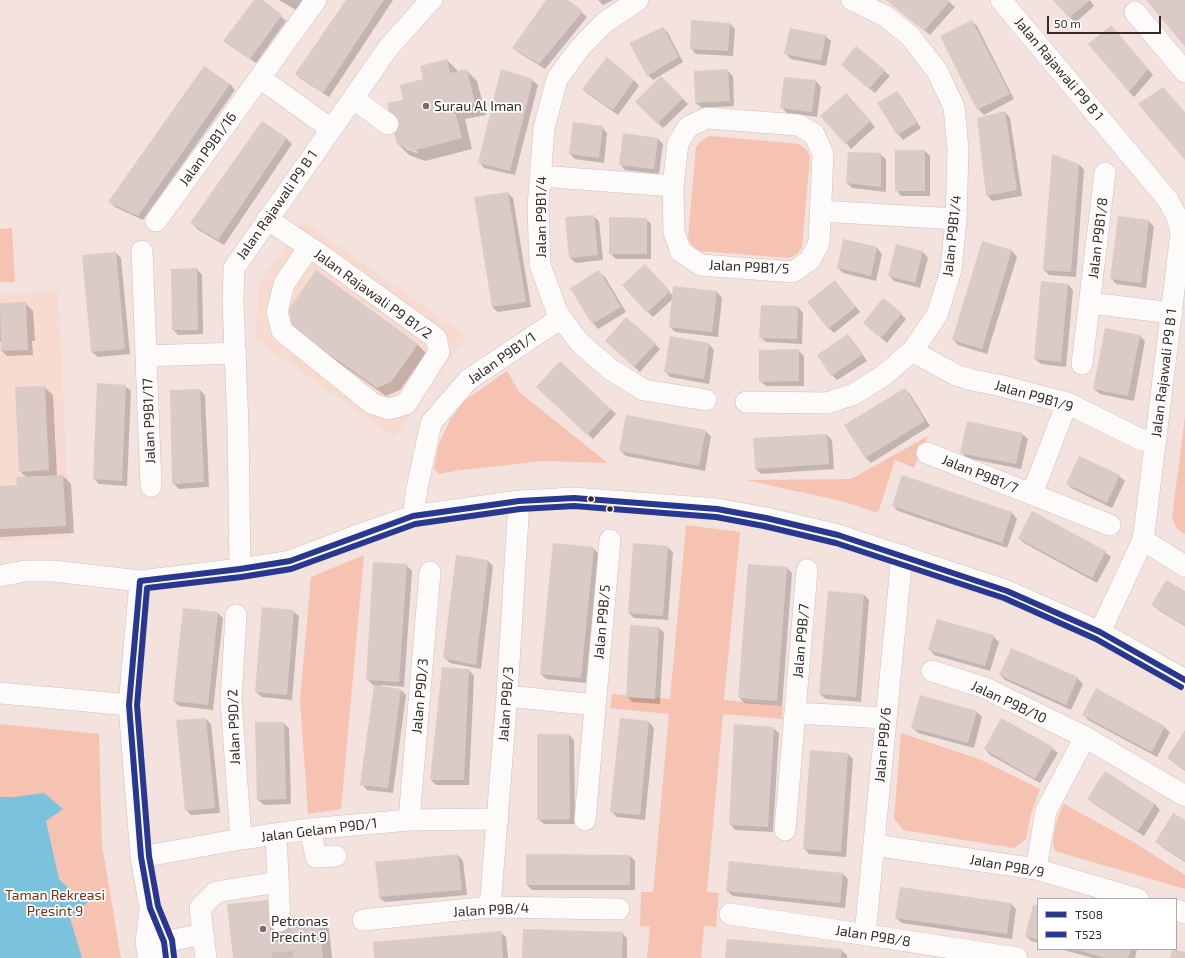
<!DOCTYPE html>
<html>
<head>
<meta charset="utf-8">
<style>
  body { margin:0 }
  #map { position:relative; width:1185px; height:958px; overflow:hidden; background:#f3e2dd; font-family:"Exo 2",sans-serif }
  canvas { display:block }
  .legend { position:absolute; left:1037px; top:898px; width:140px; height:52px; box-sizing:border-box; background:#fff; border:1px solid #afa9a7; margin:0; padding:5px 7px; list-style:none; font-size:12px; color:#382924 }
  .legend li { display:flex; align-items:center; gap:8px; height:20px }
  .legend b { width:20px; border:1px solid #afa9a7 }
  .scale { position:absolute; left:1047px; top:16px; width:114px; height:18px; box-sizing:border-box; border:2px solid #382924; border-top:0; padding-left:5px; font-size:12px; line-height:14px; white-space:nowrap; color:#382924; -webkit-text-stroke:3px #fff; paint-order:stroke }
</style>
</head>
<body>
<div id="map">
<canvas width="1185" height="958"></canvas>
<ul class="legend">
<li><b style="height:5px;background:#283890"></b>T508</li>
<li><b style="height:5px;background:#283890"></b>T523</li>
</ul>
<div class="scale">50 m</div>
</div>
<script>
const context = document.querySelector('canvas').getContext('2d');
context.lineJoin = 'round';
function paint(path, color) { context.fillStyle = color; context.fill(path, 'evenodd'); }
function trace(path, color, width, dash) { context.strokeStyle = color; context.lineWidth = width; context.lineCap = dash ? 'butt' : 'round'; context.setLineDash(dash || []); context.stroke(path); }
function drawText(font, color, halo, rows, align = 'center') {
  context.font = font + ' "Exo 2",sans-serif'; context.lineWidth = 3.5; context.setLineDash([]); context.textBaseline = 'middle'; context.strokeStyle = halo; context.fillStyle = color; for (const [text, x, y, turn = 0] of rows) {
    context.save(); context.translate(x, y); context.rotate((+turn || 0) * Math.PI / 180); context.textAlign = isNaN(turn) ? turn : align; if (halo) context.strokeText(text, 0, 0); context.fillText(text, 0, 0); context.restore();
  }
}
const built = new Path2D(`
  M303,221L466,336L395,437L256,340L258,285Z
  M58,291L70,537L0,541V294Z`);
const green = new Path2D(`
  M709,136L799,144L806,149L810,157L802,247L797,254L789,258L699,251L692,245L688,238L696,147L701,141Z
  M12,228L15,282H0V229Z
  M507,371L519,392L608,463L543,461L454,471L439,474L434,469L439,443L450,420L465,400Z
  M1185,416V534L1178,530L1172,518Z
  M928,436L914,468L895,460L878,513L845,502L746,480L851,479Z
  M686,525L740,532L724,700L783,706L782,719L723,714L707,892L719,893L716,927L704,926L701,958H647L650,927L640,926L641,892H653L669,714L610,708L612,694L670,699Z
  M364,555L341,809L308,814L300,700L311,577Z
  M0,724L99,734L102,845L121,958H0Z
  M901,733L979,759L1040,789L1031,814L1026,839L1014,848L903,830L894,818Z
  M1064,804L1135,843L1185,875V889L1055,851C1050,841 1058,813 1064,804Z`);
const water = new Path2D(`
  M44,793L63,809L46,821L59,879L77,897L90,900L70,918L82,958H0V797H14Z`);
const shadow = new Path2D(`
  M255,0H262L286,21L256,63L230,46L224,41Z
  M279,0H302L296,10Z
  M347,0H393L329,97L301,79L296,74Z
  M547,0H567L587,17L545,69L519,53L513,48Z
  M598,0H613L603,5Z
  M886,0H947L955,7L930,35Z
  M1054,0H1090L1094,6L1075,23Z
  M972,21L977,26L1014,99L984,115L978,109Z
  M730,24L735,29L733,56L696,54L691,48Z
  M663,28L668,33L683,62L653,80L648,75Z
  M1116,31L1153,75L1134,97L1129,92Z
  M825,36L831,41L826,66L791,59L786,54Z
  M447,60L458,71L466,70L477,81L486,115L465,119L472,149L425,161L409,155L398,144L424,80ZM406,147L418,152L417,153L406,149Z
  M727,70L733,76L734,106L702,108L696,103Z
  M847,70L884,71L890,76L875,93Z
  M661,77L688,104L663,128L637,102Z
  M785,78L816,81L821,87L817,117L787,113L782,108Z
  M532,80L538,85L515,175L484,168L479,162Z
  M634,80L639,86L618,115L588,94L583,89Z
  M230,84L235,90L143,220L115,207L110,202Z
  M897,92L902,98L921,128L903,140L898,134Z
  M851,99L875,127L851,149L846,143Z
  M1005,112L1010,118L1022,196L992,201L987,195Z
  M263,123L287,139L292,144L224,245L197,229L192,223Z
  M602,127L607,133L604,163L575,159L570,154Z
  M657,138L663,144L659,174L625,170L620,164Z
  M925,151L930,156V196H901L896,190Z
  M880,154L886,159V192L852,188L847,183Z
  M1079,164L1084,170L1076,277L1049,275L1044,270Z
  M508,193L513,198L531,307L498,312L492,307Z
  M593,216L599,221L603,260L576,263L570,258L566,218Z
  M646,219L651,224V259H616L610,253Z
  M1149,221L1154,227L1146,288L1116,284L1111,278Z
  M844,241L877,248L882,254L876,281L843,273L838,268Z
  M983,242L1012,251L1017,257L987,354L958,345L953,339Z
  M897,245L923,252L928,258L920,288L894,281L889,276Z
  M116,253L121,258L130,354L98,357L92,352Z
  M197,269L202,275L203,334L178,335L173,329L172,270Z
  M650,271L673,296L717,292L722,298L718,337L675,332L670,327L673,299L653,317L648,312Z
  M317,272L418,345L426,353L400,390L386,396L301,336Z
  M599,272L605,277L626,312L598,329L593,323L572,288Z
  M1068,284L1073,290L1066,367L1041,364L1035,359Z
  M840,287L860,312L834,333L829,328Z
  M25,303L33,311L35,341H32L33,355L7,356L2,351L1,342H0V304Z
  M798,307L803,313L802,344L766,342L760,337Z
  M901,314L906,319L887,343L869,328Z
  M1106,329L1140,336L1145,341L1134,401L1100,394L1094,389Z
  M848,335L853,341L867,361L837,380L832,375Z
  M670,338L709,344L714,350L709,384L670,377L665,371Z
  M655,344L660,349L640,372L611,346Z
  M798,350L804,356V386H766L760,381Z
  M125,386L131,391L127,486L99,484L94,479Z
  M44,387L53,395L57,476H63L71,484L74,533L0,537V487L18,486L26,477L20,471Z
  M905,389L910,394L930,426L871,463L866,458Z
  M200,390L205,395L209,487L179,489L173,483L171,391Z
  M542,392L611,409L616,414L593,439Z
  M705,431L711,436L705,471L626,456L621,451Z
  M1022,434L1028,439L1021,469L967,458L961,452Z
  M827,435L832,440L834,469L761,474L756,469Z
  M1119,476L1125,481L1112,508L1073,489L1067,484Z
  M893,506L1012,513L1017,519L1007,548L898,511Z
  M1019,538L1105,552L1111,557L1097,583L1024,543Z
  M667,547L673,552L668,620L634,618L629,613Z
  M593,548L599,554L586,683L546,679L541,674Z
  M457,556L488,561L493,566L481,669L450,663L444,657Z
  M406,565L412,571L404,687L381,685V687L401,690L406,695L393,793L367,790L362,784L375,685H373L367,679Z
  M787,568L792,573L782,706L744,703L739,697Z
  M829,592L864,595L869,600L861,702L826,699L820,694Z
  M1185,592V626L1158,610L1153,605Z
  M293,611L299,616L292,700L262,697L256,692Z
  M218,613L223,618L213,710L179,706L174,701Z
  M659,628L664,633L660,704L632,702L627,696Z
  M993,636L999,642L990,671L934,655L929,649Z
  M469,670L474,676L469,785H436L431,780Z
  M1000,675L1077,678L1083,684L1071,710L1005,680Z
  M977,712L982,717L974,748L918,733L912,727Z
  M1083,714L1164,727L1170,732L1157,757L1088,720Z
  M206,719L211,724L220,813L191,815L186,810Z
  M649,722L654,728L645,820L617,817L611,811Z
  M283,723L289,728L291,804L264,805L258,800Z
  M773,728L779,733L773,832L735,830L730,824Z
  M1185,732V771L1168,758Z
  M569,735L574,740L575,824H544L538,819Z
  M1052,748L1058,753L1040,783L990,755L985,749Z
  M848,754L853,759L846,857L809,854L804,848Z
  M1105,773L1155,804L1160,810L1144,836L1094,804L1089,799Z
  M1185,822V862L1162,847L1156,842Z
  M458,855L463,861L467,895L385,902L379,897Z
  M630,856L635,861V890H532L527,885Z
  M843,874L848,879L845,908L733,896L727,891Z
  M1011,904L1016,909L1012,939L902,923L896,918Z
  M1038,907V943L1031,941L1026,936Z
  M318,918L329,929L332,958H234L281,922Z
  M500,932L506,937L508,958H375Z
  M622,933L627,938V958H523Z
  M1060,949H1137L1135,958H1093Z
  M841,950L847,955V958H726Z`);
const building = new Path2D(`
  M254,0H263L282,15L250,59L223,41Z
  M346,0H384L323,93L295,74Z
  M546,0H568L583,11L539,64L512,48Z
  M886,0H948L950,1L924,31Z
  M1053,0H1090L1069,18Z
  M1146,0H1185V47Z
  M691,20L730,23L728,51L690,49Z
  M972,20L1010,94L977,110L940,36Z
  M1111,25L1148,69L1129,92L1088,44Z
  M663,27L679,57L647,76L629,43Z
  M790,28L826,35L821,61L784,54Z
  M856,46L885,70L869,89L841,65Z
  M607,57L634,80L613,110L582,89Z
  M447,59L450,73L467,69L475,104L454,108L462,138L413,151L397,144L387,103L403,100L400,85L423,79L420,66Z
  M204,66L230,84L138,216L108,202Z
  M501,69L533,79L510,171L478,163Z
  M728,69L730,101L695,103L694,71Z
  M661,76L683,98L657,124L635,102Z
  M784,77L816,80L812,112L780,108Z
  M1163,87L1185,112V160L1138,104Z
  M897,91L917,123L897,135L877,103Z
  M846,93L871,121L845,144L820,116Z
  M1005,111L1017,190L986,196L977,118Z
  M262,121L287,138L218,240L190,223Z
  M573,122L603,126L599,158L569,154Z
  M623,133L658,138L654,169L619,165Z
  M895,150H925V191H895Z
  M848,152L881,153V187L846,183Z
  M1052,154L1079,164L1071,272L1043,270Z
  M508,192L526,302L492,307L474,197Z
  M594,215L598,255L569,258L565,217Z
  M1118,216L1149,220L1141,283L1110,279Z
  M609,217L647,218V254H609Z
  M843,239L877,247L871,276L837,268Z
  M982,241L1012,250L982,349L952,340Z
  M896,244L923,251L915,283L888,276Z
  M116,252L125,349L91,352L82,255Z
  M645,264L670,291L647,313L622,285Z
  M197,268L198,330H172L171,269Z
  M316,270L418,344L391,382L377,388L292,328L289,309Z
  M599,270L621,307L592,324L570,288Z
  M835,280L856,307L828,329L807,302Z
  M1041,281L1068,284L1061,362L1034,359Z
  M673,286L717,291L712,332L669,327Z
  M883,298L902,313L881,338L863,323Z
  M26,302L28,350L1,351L0,303Z
  M761,305L798,306L797,339L759,338Z
  M626,317L656,343L634,367L605,341Z
  M1105,328L1140,335L1128,396L1093,389Z
  M848,334L862,355L831,376L817,355Z
  M670,336L709,343L704,379L664,372Z
  M799,349V381L759,382V350Z
  M560,361L611,409L587,435L536,387Z
  M97,383L126,385L122,481L93,479Z
  M45,386L49,470L19,472L15,387Z
  M905,388L925,421L865,458L844,425Z
  M200,389L204,482L172,484L170,390Z
  M626,415L706,430L699,466L619,451Z
  M967,421L1023,433L1016,464L960,453Z
  M827,434L829,464L755,469L753,438Z
  M1079,456L1120,475L1107,503L1066,484Z
  M63,475L66,526L0,529V486L17,485L16,477Z
  M902,475L1012,512L1002,543L892,506Z
  M1032,511L1106,551L1092,578L1018,538Z
  M553,543L594,547L581,678L540,674Z
  M633,543L668,546L663,616L628,613Z
  M456,555L488,560L476,665L443,658Z
  M373,562L407,564L399,682L366,680Z
  M748,564L787,567L777,701L738,698Z
  M1166,580L1185,591V625L1151,605Z
  M828,591L864,594L856,697L819,694Z
  M262,607L294,610L287,695L255,692Z
  M183,608L218,612L208,705L173,701Z
  M937,619L994,635L985,666L928,650Z
  M630,625L659,627L655,699L626,697Z
  M1011,648L1078,677L1066,705L999,675Z
  M442,667L469,669L464,780H430Z
  M374,685L401,689L388,788L360,785Z
  M1096,688L1165,726L1152,752L1082,715Z
  M920,695L977,711L968,743L911,728Z
  M206,718L215,808L185,811L176,720Z
  M620,718L649,721L640,815L610,812Z
  M1001,718L1053,747L1035,779L984,749Z
  M255,722H284L286,799L257,800Z
  M734,724L774,727L768,827L729,825Z
  M1185,730V770L1167,758Z
  M537,734H569L570,819L537,820Z
  M810,750L848,753L841,852L803,849Z
  M1105,771L1155,804L1138,831L1087,799Z
  M1173,813L1185,820V861L1155,842Z
  M458,854L462,890L379,897L375,862Z
  M526,854L630,855V885H526Z
  M729,861L843,873L840,903L726,891Z
  M900,887L1011,903L1007,934L895,918Z
  M269,900L272,922L318,917L323,958H233L227,904Z
  M1033,905L1038,906V940L1025,936Z
  M523,929L623,932L622,958H522Z
  M501,931L503,958H374L373,942Z
  M727,939L842,949L841,958H725Z
  M1074,949H1131L1128,958H1105Z
  M1172,949L1185,952V958H1170Z`);
const minorTunnel = new Path2D(`
  M280,921L283,958`);
const minor = new Path2D(`
  M638,0L604,23L578,50L557,79L544,128L538,207L540,265L556,309L561,318L580,343L610,369L644,390L706,400
  M1001,0L1168,200L1177,217L1181,233L1146,518L1143,540L1100,632
  M1135,12L1185,72
  M260,78L331,129
  M353,98L388,124
  M707,118L798,125L814,134L823,154L819,243L810,260L793,272L701,265L681,252L674,232L673,186L678,143L688,127Z
  M540,176L673,186
  M820,211L956,219
  M267,219L324,257L436,338L439,352L406,404L389,409L373,404L282,331L277,312L284,284L309,247
  M156,221L316,0
  M142,251L151,486
  M1090,303L1172,313
  M912,351L956,375L972,380L998,385L1067,403L1142,440L1156,441
  M146,356L236,353
  M1082,364L1105,173
  M746,402L827,403L854,394L883,376L912,351L937,315L951,270L956,219L958,150L954,107L937,71L910,36L885,16L852,0
  M927,453L1110,525
  M1032,494L1067,403
  M413,516L417,488L431,423L468,380L561,318
  M1143,540L1185,566
  M240,569L238,426L233,301L234,268L389,47L429,2L432,0
  M0,576L25,571H53L140,581L240,569L290,561L353,537L413,516L519,501L574,498L717,509L766,518L838,535L1007,591L1100,632L1185,680
  M140,581L129,705L141,857L150,908L164,942L166,958
  M236,615L231,700L241,839
  M932,671L985,688L1085,737L1185,796
  M0,693L129,705
  M507,696L595,705
  M795,713L885,718
  M409,820L430,572
  M585,820L610,540
  M310,829L316,857L336,856
  M785,830L807,570
  M276,834L280,921
  M874,845L1036,869L1138,899
  M141,857L241,839L310,829L409,820L498,819
  M1036,869L1046,811L1085,737
  M490,907L507,696L519,501
  M1176,910L1185,913
  M730,914L1017,958
  M363,920L490,907L619,909
  M865,935L902,555
  M164,942L203,934
  M149,958L146,942L150,910
  M206,958L200,908L216,892L278,882`);
const bus1 = new Path2D(`
  M166,958L164,942L150,908L141,857L129,705L140,581L240,569L290,561L413,516L519,501L574,498L717,509L766,518L838,535L1007,591L1100,632L1185,680`);
const bus2 = new Path2D(`
  M174,957L172,940L158,906L149,856L137,705L147,588L241,577L291,569L415,524L520,509L574,506L716,517L764,526L836,543L1004,598L1096,639L1181,687`);
const markers = [
  [426,106,4,"#796a65"],
  [591,499,3.5,"#382924"],
  [610,509,3.5,"#382924"],
  [263,929,4,"#796a65"]
];
const streetNames = [
  ["Jalan Rajawali P9 B 1",1059,69,50],
  ["Jalan P9B1/16",208,149,-54],
  ["Jalan Rajawali P9 B 1",277,205,-55],
  ["Jalan P9B1/4",541,217,-90],
  ["Jalan P9B1/4",952,236,-84],
  ["Jalan P9B1/8",1098,238,-83],
  ["Jalan P9B1/5",749,267,3],
  ["Jalan Rajawali P9 B1/2",373,294,36],
  ["Jalan P9B1/1",502,358,-35],
  ["Jalan Rajawali P9 B 1",1164,373,-83],
  ["Jalan P9B1/9",1034,396,16],
  ["Jalan P9B1/17",149,421,-92],
  ["Jalan P9B1/7",980,474,22],
  ["Jalan P9B/5",602,622,-85],
  ["Jalan P9B/7",801,641,-85],
  ["Jalan P9D/3",420,696,-85],
  ["Jalan P9B/10",1009,702,25],
  ["Jalan P9B/3",506,704,-86],
  ["Jalan P9D/2",234,727,-92],
  ["Jalan P9B/6",883,745,-85],
  ["Jalan Gelam P9D/1",319,830,-7],
  ["Jalan P9B/9",1007,866,10],
  ["Jalan P9B/4",491,910,-3],
  ["Jalan P9B/8",873,936,9]
];
const poiNames = [
  ["Surau Al Iman",434,106],
  ["Petronas",271,921],
  ["Precint 9",271,937]
];
const parkNames = [
  ["Taman Rekreasi",55,895],
  ["Presint 9",55,911]
];
paint(built, '#f7dbd1');
paint(green, '#f6c3b2');
paint(water, '#7bc3dc');
paint(shadow, '#0003');
paint(building, '#dacbc7');
trace(minorTunnel, '#cebdb8', 21, [21, 10]);
trace(minor, '#cfc0bb', 22);
trace(minor, '#fdfbfa', 21);
trace(bus1, '#283890', 6);
trace(bus2, '#283890', 6);
for (const [x, y, r, color] of markers) { const dot = new Path2D(); dot.arc(x, y, r, 0, 2 * Math.PI); context.fillStyle = color; context.fill(dot); trace(dot, '#fff', 1.5); }
drawText('14px', '#382924', '#fff', streetNames);
drawText('14px', '#382924', '#fff', poiNames, 'left');
drawText('14px', '#7a2d10', '#fff', parkNames);
</script>
</body>
</html>
